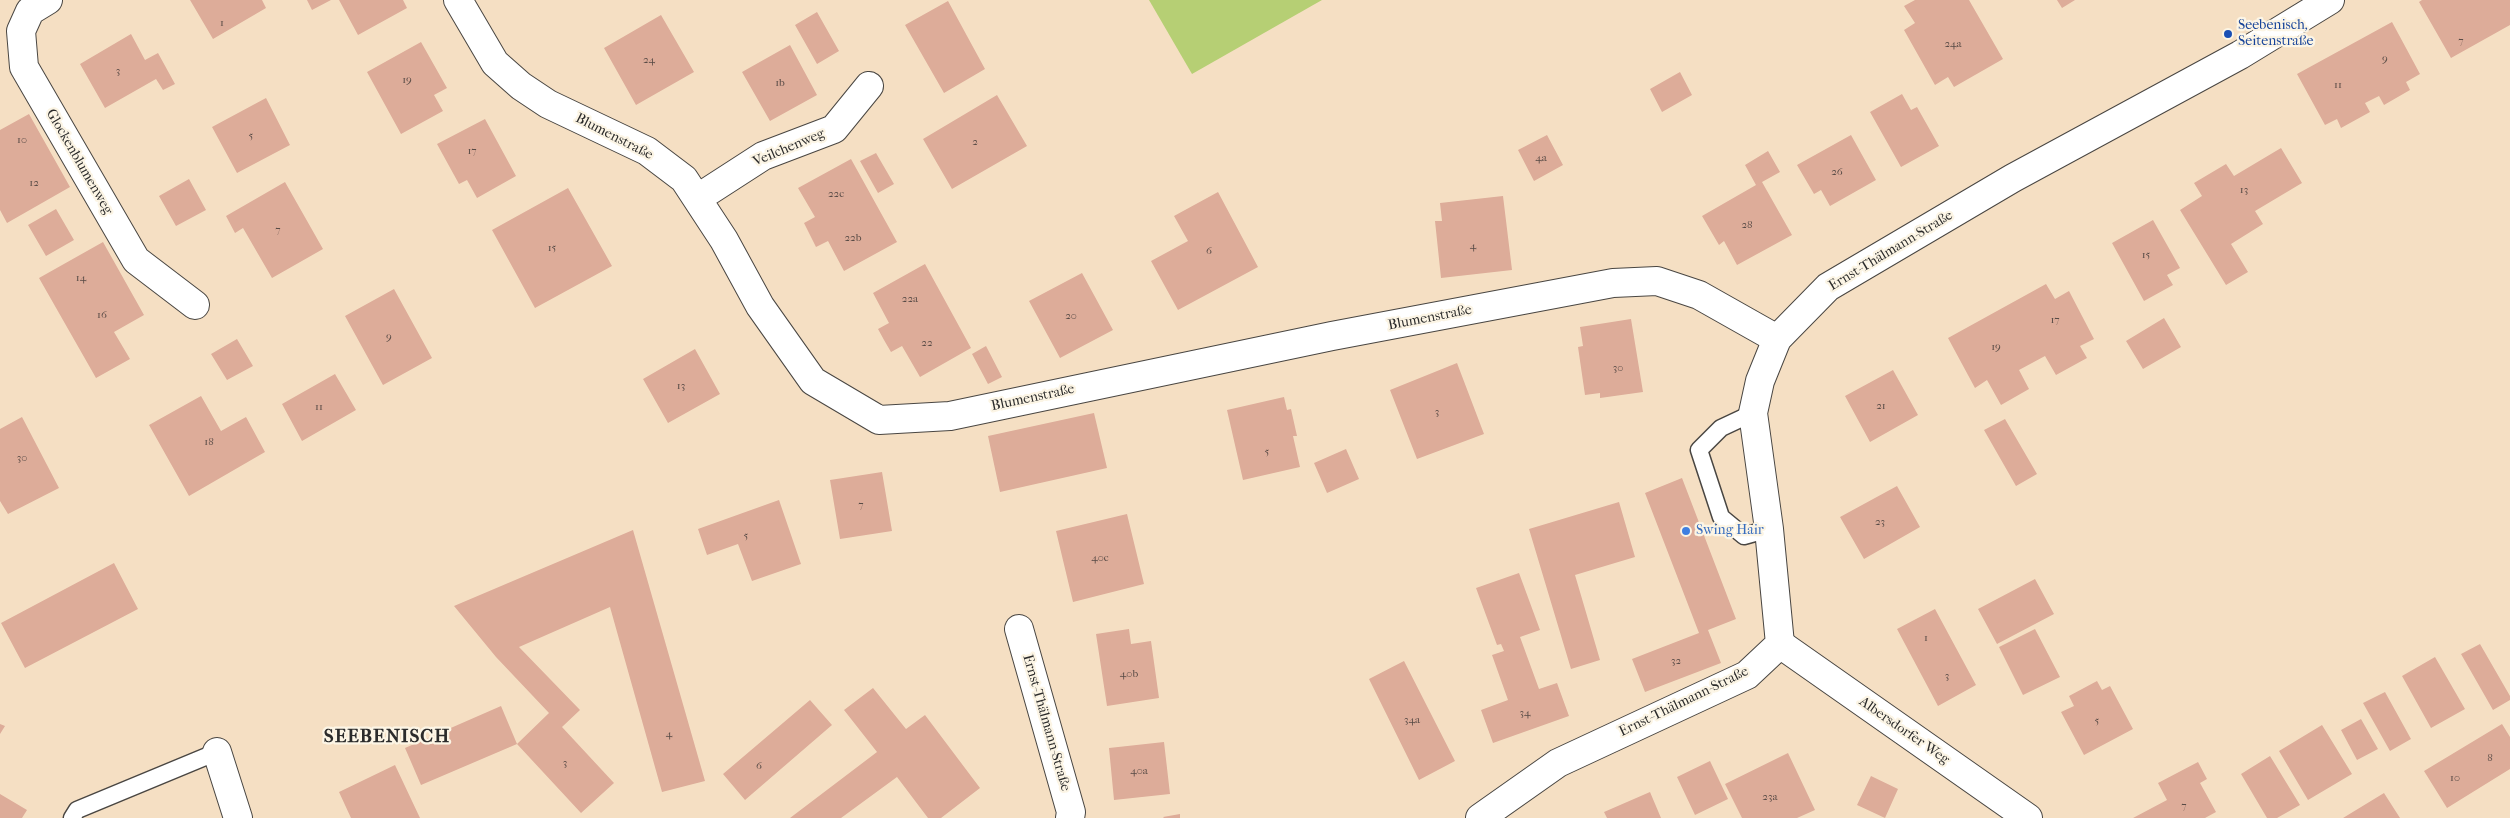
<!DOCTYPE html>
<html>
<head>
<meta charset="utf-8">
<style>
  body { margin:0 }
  canvas { display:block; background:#f5dfc3 }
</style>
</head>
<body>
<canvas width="2510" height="818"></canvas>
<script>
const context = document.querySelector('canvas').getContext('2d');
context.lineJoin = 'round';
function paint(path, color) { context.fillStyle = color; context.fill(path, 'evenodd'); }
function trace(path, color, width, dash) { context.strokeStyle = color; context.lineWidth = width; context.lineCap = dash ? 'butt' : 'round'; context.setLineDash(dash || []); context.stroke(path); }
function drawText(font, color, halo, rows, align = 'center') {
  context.font = font + ' "IM FELL French Canon",serif'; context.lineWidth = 4.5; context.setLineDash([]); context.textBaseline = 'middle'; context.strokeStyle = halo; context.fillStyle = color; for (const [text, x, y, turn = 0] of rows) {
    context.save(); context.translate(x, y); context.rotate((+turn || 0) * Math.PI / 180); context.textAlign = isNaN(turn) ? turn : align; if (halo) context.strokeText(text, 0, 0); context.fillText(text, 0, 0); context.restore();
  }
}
const green = new Path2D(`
  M1149,0H1322L1192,74Z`);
const building = new Path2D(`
  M190,0H262L266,8L213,39Z
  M307,0H331L312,10Z
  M339,0H403L407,8L358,35Z
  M1915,0H1969L2003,59L1954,87L1948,77L1935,85L1904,30L1915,23L1904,6Z
  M2057,0H2075L2062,8Z
  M2422,0H2510V25L2451,58L2419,2Z
  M948,1L985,69L944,93L905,25Z
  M817,12L839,51L817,64L795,25Z
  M661,15L694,72L636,105L604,48Z
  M2392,22L2420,74L2406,82L2410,90L2384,105L2379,96L2365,103L2370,112L2341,128L2337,119L2325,125L2297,74Z
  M131,34L145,60L158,53L175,84L163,90L156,79L105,108L80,64Z
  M421,42L447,88L434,95L443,111L401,134L367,72Z
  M790,45L817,95L770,121L742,72Z
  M1680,72L1692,95L1662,112L1650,89Z
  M1902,94L1911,110L1917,107L1939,146L1901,167L1870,112Z
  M997,95L1027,146L952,189L923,139Z
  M266,98L290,145L237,173L212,127Z
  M29,114L70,187L7,223L0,210V130Z
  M485,119L516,176L477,198L467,180L459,184L437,144Z
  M1547,135L1563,165L1534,181L1518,150Z
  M1851,135L1876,180L1830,206L1821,190L1814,194L1797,165Z
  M2281,148L2302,183L2255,211L2263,224L2231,244L2248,272L2226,285L2180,210L2202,196L2194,183L2226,164L2234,176Z
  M1768,151L1780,172L1762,182L1792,235L1737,265L1724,241L1719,245L1702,216L1756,185L1745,165Z
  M876,153L894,184L878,193L860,161Z
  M851,159L897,242L844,271L828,241L816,247L804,223L815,217L798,188Z
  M189,179L206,210L176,226L159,196Z
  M285,182L323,249L272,278L243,228L235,233L226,216Z
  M568,188L612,266L535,308L492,230Z
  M1218,192L1258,267L1178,310L1151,261L1188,241L1174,216Z
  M1503,196L1512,270L1441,278L1435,221H1442L1440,203Z
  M56,209L74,240L46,256L28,225Z
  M2153,220L2180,268L2167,275L2173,285L2144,301L2112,243Z
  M103,242L144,315L114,332L130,359L96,378L39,278Z
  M925,264L971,348L920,377L902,346L891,352L884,340L878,329L889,323L873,293Z
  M1082,273L1113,330L1060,358L1029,301Z
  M2046,284L2055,299L2069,291L2094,339L2080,346L2087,358L2056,375L2045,356L2019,370L2029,389L2001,405L1987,380L1975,388L1948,338Z
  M394,289L432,358L383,385L345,316Z
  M2164,318L2181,347L2143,369L2126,341Z
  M1631,319L1643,392L1600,398V393L1585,395L1578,347L1583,346L1580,327Z
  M237,339L253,366L227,380L211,354Z
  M986,346L1002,377L988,384L972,354Z
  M695,349L720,394L668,423L643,379Z
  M1457,363L1484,434L1417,459L1390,390Z
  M1893,370L1918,415L1870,442L1845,396Z
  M335,374L356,410L302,441L282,404Z
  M201,396L221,431L246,417L265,452L189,496L149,425Z
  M1284,397L1287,410L1291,409L1297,436H1293L1300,467L1243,480L1227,410Z
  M1094,413L1107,468L1000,492L988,436Z
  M22,417L59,488L8,514L0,501V429Z
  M2005,419L2037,474L2016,486L1984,430Z
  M1346,449L1359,479L1327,493L1314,463Z
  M882,472L892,531L840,539L830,480Z
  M1682,478L1736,619L1708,630L1721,663L1645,692L1632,659L1699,633L1645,493Z
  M1897,486L1920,527L1864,559L1840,517Z
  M779,500L801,564L752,581L738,544L707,555L698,529Z
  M1619,502L1635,557L1575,575L1600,660L1571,669L1529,529Z
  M1127,514L1144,584L1073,602L1056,531Z
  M633,530L705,781L662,792L610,607L519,647L580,710L562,727L614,783L581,813L517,744L549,713L496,657L454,606Z
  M114,563L138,609L25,668L1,623Z
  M1519,573L1540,630L1520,637L1539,689L1557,683L1569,716L1493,743L1481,710L1508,700L1492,655L1504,651L1501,644L1497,645L1476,588Z
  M2035,579L2054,614L1997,644L1978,609Z
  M1935,609L1976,685L1938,706L1897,629Z
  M1129,629L1131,644L1151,641L1159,698L1107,706L1096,634Z
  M2035,629L2060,677L2023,695L1999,647Z
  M2480,644L2510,696V700L2493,710L2461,654Z
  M2435,657L2465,709L2431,728L2402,676Z
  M1404,661L1455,761L1419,780L1369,679Z
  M2097,681L2102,690L2110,686L2133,729L2084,755L2061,712L2074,706L2069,696Z
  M873,688L906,729L925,715L980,788L941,818H928L897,777L841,818H790L877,752L844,710Z
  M2385,692L2411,739L2390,751L2363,703Z
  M810,700L832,725L745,800L723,774Z
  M501,706L517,744L421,785L405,748Z
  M2361,719L2378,749L2357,760L2341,730Z
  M0,724L5,726L0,734Z
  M2502,724L2510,737V769L2447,808L2424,771Z
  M2322,725L2352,774L2308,800L2279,751Z
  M1164,742L1170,794L1114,800L1109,748Z
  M1788,753L1815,810L1797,818H1742L1725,784Z
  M2270,756L2300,805L2277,818H2267L2241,774Z
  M1710,761L1728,799L1695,815L1677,777Z
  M2198,762L2207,779L2200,783L2216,812L2205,818H2133L2167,800L2158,783Z
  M395,765L420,818H351L339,792Z
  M1871,776L1898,789L1885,818L1857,805Z
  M1650,792L1661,818H1607L1604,812Z
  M2384,793L2400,818H2343Z
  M0,794L27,810L22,818H0Z
  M1180,814V818H1164L1163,817Z`);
const service = new Path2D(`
  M1753,413L1721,428L1699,450L1721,517L1744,536L1769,529
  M72,818L77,810L217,752`);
const minor = new Path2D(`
  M48,0L30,11L21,31L24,67L136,260L195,305
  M458,0L495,63L521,86L548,104L647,151L684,179L724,240L760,306L813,381L879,420L950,416L1332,336L1613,283L1657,281L1699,295L1777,339
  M698,198L763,156L834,129L869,86
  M1019,629L1071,812L1070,818
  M1780,644L2028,818
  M217,752L238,818`);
const tertiary = new Path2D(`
  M1480,818L1558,763L1747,675L1780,644L1769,529L1753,413L1760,381L1777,339L1828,287L2013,178L2240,55L2330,0`);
const markers = [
  [2228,34,5,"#1a4fb4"],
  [1686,531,5,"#3f7fe0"]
];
const numberNames = [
  ["1",222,23],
  ["7",2461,41],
  ["24a",1953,44],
  ["9",2385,59],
  ["24",649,60],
  ["3",118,71],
  ["19",407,80],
  ["1b",780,83],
  ["11",2338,85],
  ["5",251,136],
  ["10",22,140],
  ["2",975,142],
  ["17",472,151],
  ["4a",1541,158],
  ["26",1837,172],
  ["12",34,183],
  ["13",2244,190],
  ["22c",836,194],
  ["28",1747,225],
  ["7",278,230],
  ["22b",853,238],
  ["4",1473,246],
  ["15",552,248],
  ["6",1209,251],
  ["15",2146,255],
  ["14",81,278],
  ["22a",910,299],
  ["16",102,315],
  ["20",1071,316],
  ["17",2055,320],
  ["9",389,337],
  ["22",927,343],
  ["19",1996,347],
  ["30",1618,368],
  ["13",681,386],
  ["21",1881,406],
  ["11",319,407],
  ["3",1437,412],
  ["18",209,442],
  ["5",1267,452],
  ["30",22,458],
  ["7",861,505],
  ["23",1880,522],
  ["5",746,536],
  ["40c",1100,558],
  ["1",1926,638],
  ["32",1676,661],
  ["40b",1129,674],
  ["3",1947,676],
  ["34",1525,713],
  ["34a",1412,720],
  ["5",2097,721],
  ["4",669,734],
  ["8",2490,758],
  ["3",565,763],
  ["6",759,766],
  ["40a",1139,771],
  ["10",2455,778],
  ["23a",1770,797],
  ["7",2184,806]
];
const transitNames = [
  ["Seebenisch,",2238,26],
  ["Seitenstraße",2238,42]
];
const streetNames = [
  ["Blumenstraße",614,137,27],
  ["Veilchenweg",789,148,-23],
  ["Glockenblumenweg",79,162,60],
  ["Ernst-Thälmann-Straße",1891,251,-31],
  ["Blumenstraße",1430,318,-11],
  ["Blumenstraße",1033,398,-12],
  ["Ernst-Thälmann-Straße",1684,702,-26],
  ["Ernst-Thälmann-Straße",1046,723,74],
  ["Albersdorfer Weg",1904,731,35]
];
const shopNames = [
  ["Swing Hair",1696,531]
];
const districtNames = [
  ["SEEBENISCH",387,737]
];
paint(green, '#b6cf74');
paint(building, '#ddac99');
trace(service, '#494642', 19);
trace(minor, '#494642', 30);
trace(tertiary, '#494642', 30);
trace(service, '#fff', 16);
trace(minor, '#fff', 28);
trace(tertiary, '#fff', 28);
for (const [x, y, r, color] of markers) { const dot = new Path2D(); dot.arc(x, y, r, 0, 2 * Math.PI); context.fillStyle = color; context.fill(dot); trace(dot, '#fcf5e5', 2); }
drawText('11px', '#584b46', null, numberNames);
drawText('14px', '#164399', '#fcf5e5', transitNames, 'left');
drawText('14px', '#2b2b2b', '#fcf5e5', streetNames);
drawText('14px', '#366cbe', '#fcf5e5', shopNames, 'left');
context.letterSpacing = '1px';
drawText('bold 19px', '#2b2b2b', '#fcf5e5', districtNames);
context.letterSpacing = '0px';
</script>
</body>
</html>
